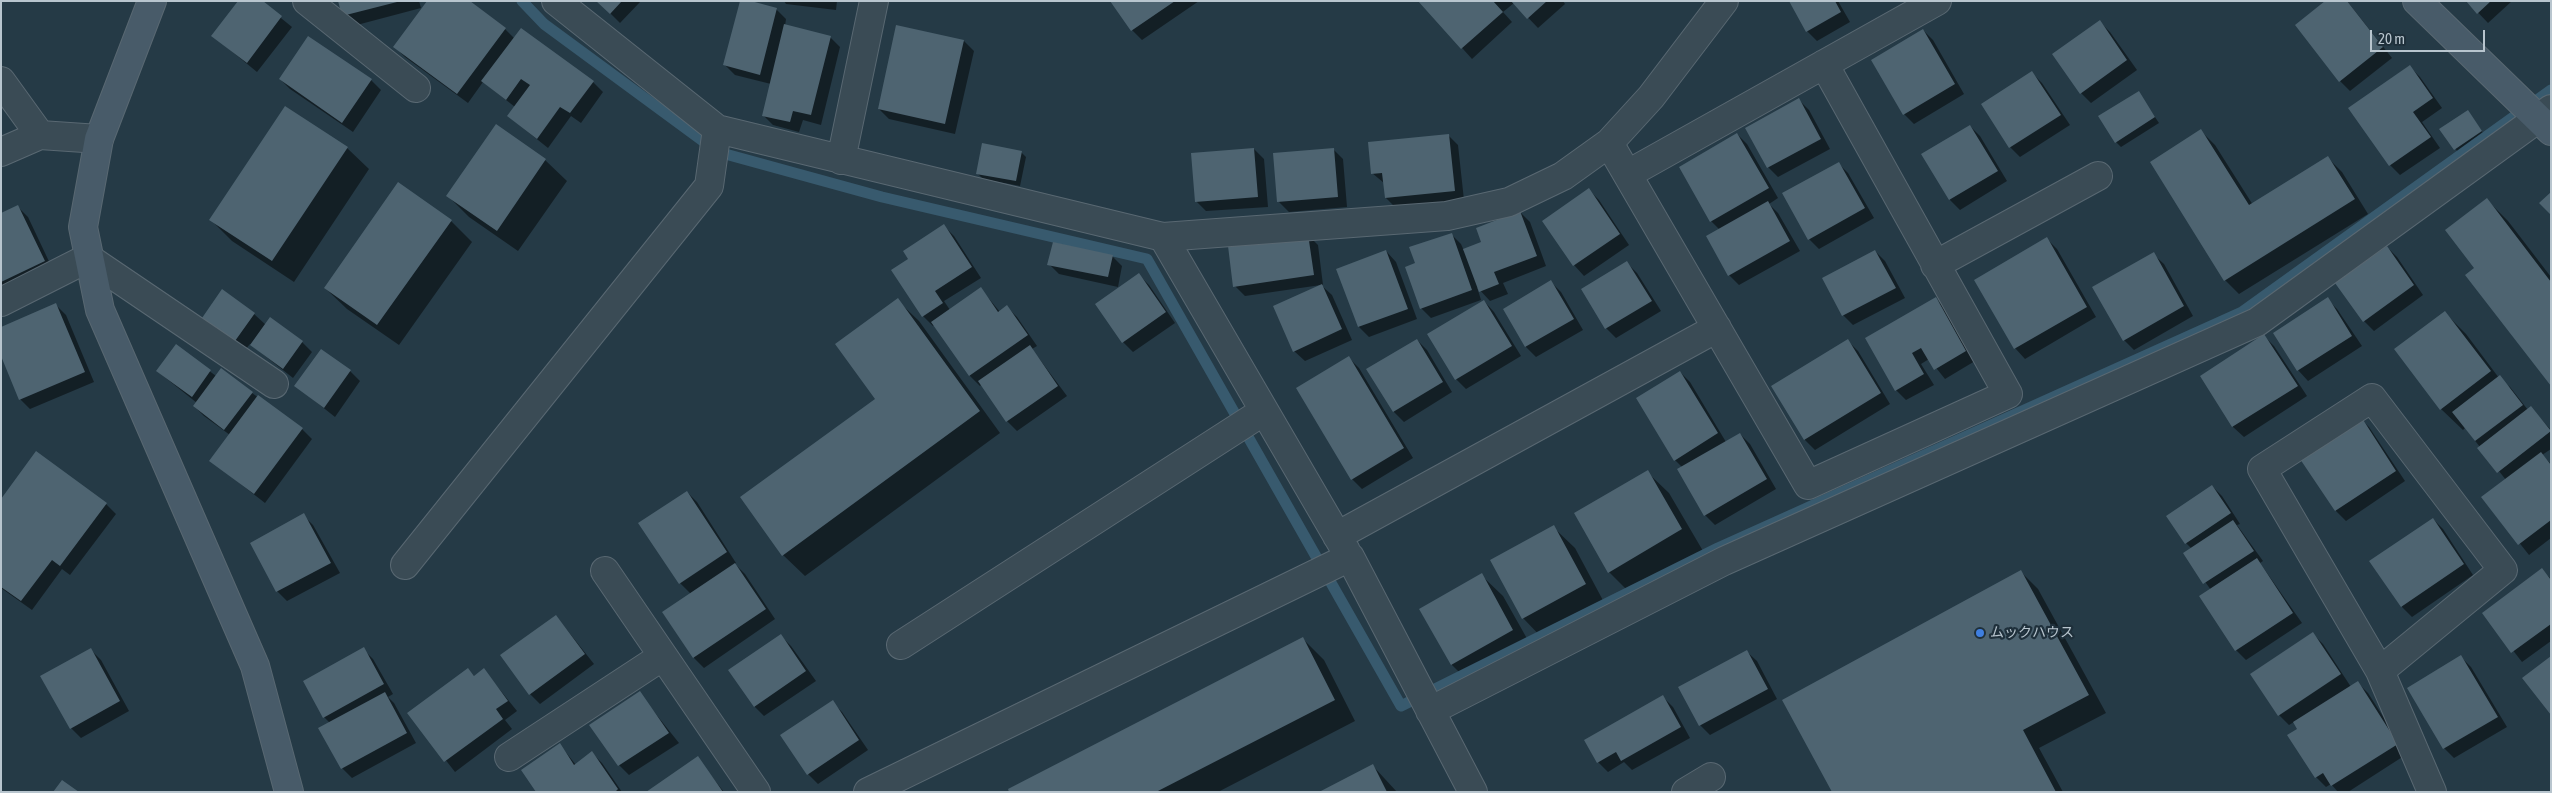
<!DOCTYPE html>
<html>
<head>
<meta charset="utf-8">
<style>
  body { margin:0 }
  #map { position:relative; width:2552px; height:793px; overflow:hidden; background:#253a46; font-family:"Asap Condensed",sans-serif }
  canvas { display:block }
  .frame { position:absolute; inset:0; border:2px solid #b8c5ce; pointer-events:none }
  .scale { position:absolute; left:2370px; top:30px; width:115px; height:22px; box-sizing:border-box; border:2px solid #b8c5ce; border-top:0; padding-left:6px; font-size:15px; line-height:18px; white-space:nowrap; color:#b8c5ce; -webkit-text-stroke:4px #1f303b; paint-order:stroke }
</style>
</head>
<body>
<div id="map">
<canvas width="2552" height="793"></canvas>
<div class="frame"></div>
<div class="scale">20 m</div>
</div>
<script>
const context = document.querySelector('canvas').getContext('2d');
context.lineJoin = 'round';
function paint(path, color) { context.fillStyle = color; context.fill(path, 'evenodd'); }
function trace(path, color, width, dash) { context.strokeStyle = color; context.lineWidth = width; context.lineCap = dash ? 'butt' : 'round'; context.setLineDash(dash || []); context.stroke(path); }
function drawText(font, color, halo, rows, align = 'center') {
  context.font = font + ' "Asap Condensed","Noto Sans JP",sans-serif'; context.lineWidth = 4.5; context.setLineDash([]); context.textBaseline = 'middle'; context.strokeStyle = halo; context.fillStyle = color; for (const [text, x, y, turn = 0] of rows) {
    context.save(); context.translate(x, y); context.rotate((+turn || 0) * Math.PI / 180); context.textAlign = isNaN(turn) ? turn : align; if (halo) context.strokeText(text, 0, 0); context.fillText(text, 0, 0); context.restore();
  }
}
const shadow = new Path2D(`
  M260,1L292,27L257,72L213,36Z
  M340,1H419L421,8L353,26L343,16Z
  M598,1H641L620,23Z
  M784,1H837L836,10L786,4Z
  M1112,1H1199L1142,40L1132,30Z
  M1420,1H1563L1565,4L1538,28L1514,3L1503,12L1512,22L1472,59Z
  M1790,1H1838L1850,22L1817,41L1807,31Z
  M2347,1L2392,58L2350,91L2340,81Z
  M2467,1H2512L2488,23Z
  M776,9L786,19L785,26L830,37L840,47L821,125L803,120L799,132L773,125L763,115L771,84L735,75L725,65Z
  M2100,22L2110,32L2137,70L2091,103L2081,93Z
  M505,29L514,38L593,82L603,92L581,123L571,116L548,148L508,116L515,107L483,82L468,103L405,57L395,47Z
  M1923,30L1933,40L1964,94L1914,124L1904,114Z
  M309,38L371,80L381,90L353,132L290,89L280,79Z
  M964,41L974,51L955,134L889,119L879,109Z
  M2409,66L2420,77L2442,108L2422,122L2440,148L2400,175L2390,165L2350,108Z
  M2032,73L2042,83L2070,125L2020,157L2010,147L1983,104Z
  M2138,92L2159,123L2121,147L2116,142Z
  M1799,100L1809,110L1830,149L1778,177L1768,167L1747,128Z
  M286,107L347,148L369,169L294,282L232,241L211,220Z
  M2468,112L2486,137L2460,155L2441,129Z
  M1970,126L1980,136L2007,181L1960,210L1950,200L1922,154Z
  M2201,131L2215,145L2253,205L2328,158L2342,172L2368,214L2239,294L2225,280Z
  M1737,134L1747,144L1778,198L1769,204L1778,213L1800,251L1739,285L1729,275L1720,230L1711,221Z
  M1448,135L1458,145L1464,200L1396,208L1386,198L1384,183L1372,173Z
  M1254,149L1264,159L1268,207L1206,211L1196,201Z
  M1333,149L1343,159L1347,207L1289,212L1279,202Z
  M1021,152L1026,157L1020,186L983,179L978,174Z
  M545,160L567,181L518,251L469,217L448,196Z
  M1838,163L1848,173L1874,218L1819,249L1809,239Z
  M1589,190L1599,200L1629,245L1584,276L1574,265Z
  M2487,200L2508,221L2551,277V384L2476,268Z
  M18,207L28,217L54,272L1,297V215Z
  M1520,212L1530,222L1546,266L1503,283L1508,294L1490,301L1477,287L1481,300L1431,318L1421,308L1417,264L1451,234L1461,244L1464,251L1483,243Z
  M451,221L472,242L399,345L347,309L325,288Z
  M944,226L954,236L981,278L944,301L950,310L981,289L1000,312L1007,307L1017,317L1037,346L1032,349L1067,396L1017,431L1007,421L982,384L980,386L970,376L935,325L933,326L923,316L910,259Z
  M1308,235L1318,245L1323,285H1321L1332,295L1352,340L1305,361L1294,351L1321,285L1245,296L1235,286Z
  M2047,239L2057,249L2096,317L2025,359L2015,348L1976,281Z
  M2387,247L2397,257L2423,295L2374,331L2364,321Z
  M1386,251L1396,262L1417,319L1369,337L1359,327L1338,269Z
  M1875,251L1885,261L1905,298L1853,325L1843,315Z
  M2153,254L2164,264L2193,316L2134,350L2124,340L2094,288Z
  M1112,256L1122,266L1118,287L1059,274L1049,264Z
  M1627,263L1637,273L1661,311L1616,338L1606,328Z
  M1139,275L1149,285L1175,323L1133,352L1123,342Z
  M1551,282L1561,292L1583,330L1536,357L1526,347L1504,309Z
  M1936,299L1946,309L1975,361L1945,379L1929,359L1921,364L1934,385L1906,400L1896,390L1866,338Z
  M2327,299L2337,309L2362,346L2308,381L2298,370L2274,333Z
  M897,300L919,321L1000,433L805,576L783,555L877,399Z
  M1484,301L1494,312L1521,356L1466,389L1456,379Z
  M56,305L66,315L94,382L30,409L20,399Z
  M2445,313L2466,334L2499,378L2510,387L2528,410L2531,408L2551,430V449L2542,455L2551,464V538L2529,555L2483,497L2506,480L2465,428L2463,430L2441,409Z
  M254,314L266,325L302,342L312,352L293,378L250,344L245,350L204,318Z
  M2264,336L2274,346L2307,396L2244,437L2233,427L2201,376Z
  M1417,340L1427,350L1452,392L1404,422L1394,412L1368,370Z
  M1848,341L1858,351L1890,404L1815,450L1805,440L1773,387Z
  M176,346L216,376L252,393L302,429L312,439L265,503L211,461L230,435L204,416L194,406L197,403L157,371Z
  M321,351L350,371L360,381L335,417L296,386Z
  M1348,357L1359,368L1413,458L1362,489L1352,479Z
  M1680,372L1690,382L1726,442L1740,434L1750,444L1776,489L1715,525L1705,515L1682,467L1675,460Z
  M2359,417L2369,427L2405,481L2346,521L2336,511L2300,456Z
  M1647,472L1669,493L1703,551L1630,593L1609,572Z
  M2212,486L2222,496L2240,524L2237,525L2263,561L2260,563L2302,623L2246,660L2236,650L2211,590L2185,554L2192,549L2186,543Z
  M687,492L697,502L736,563L735,564L745,574L775,619L704,668L694,658L663,613L691,594L680,583Z
  M1,501L106,504L116,514L70,575L62,569L32,610L1,588Z
  M303,515L313,525L340,573L287,601L277,591Z
  M2433,519L2443,529L2473,575L2412,617L2402,607L2371,562Z
  M1553,527L1575,548L1606,606L1544,640L1523,618Z
  M2542,570L2551,579V641L2522,662L2484,613Z
  M2021,572L2038,589L2106,713L2039,748L2063,792H1833Z
  M1481,575L1503,596L1534,651L1473,686L1452,665L1420,610Z
  M556,616L594,664L540,704L530,694Z
  M2313,634L2323,644L2351,687L2358,683L2368,693L2407,754L2348,792H2338L2331,784L2326,787L2316,777L2299,730L2294,722L2289,725L2279,715Z
  M781,636L791,646L816,681L764,716L754,706Z
  M1303,639L1324,660L1355,721L1218,792H1010Z
  M363,649L373,659L393,694L388,697L394,703L416,743L352,778L342,768L330,723L324,717Z
  M91,650L101,660L129,711L81,738L71,728Z
  M1746,651L1757,661L1777,699L1710,735L1700,725Z
  M2461,657L2471,667L2507,727L2454,758L2444,748Z
  M468,669L475,677L484,670L517,711L505,720L512,729L455,772L409,713Z
  M639,693L679,743L629,775L619,765Z
  M1663,697L1673,707L1690,738L1632,770L1624,762L1608,772L1598,762Z
  M832,702L842,712L868,750L818,784L808,774Z
  M560,745L576,765L592,753L602,763L622,792H537Z
  M697,758L724,792H648Z
  M1373,766L1397,792H1322Z`);
const stream = new Path2D(`
  M522,1L544,24L718,152L882,197L1147,259L1401,706L1718,548L2242,312L2551,90`);
const building = new Path2D(`
  M238,1H263L282,16L247,63L211,36Z
  M338,1H397V2L342,16Z
  M427,1H470L506,28L457,94L393,47Z
  M596,1H622L610,14Z
  M740,1H751L777,8L760,75L723,65Z
  M1110,1H1175L1131,31Z
  M1418,1H1493L1503,12L1461,49Z
  M1511,1H1547L1527,19Z
  M1789,1H1835L1841,12L1806,32Z
  M2325,1H2347L2383,47L2339,82L2295,25Z
  M2466,1H2491L2477,14Z
  M2100,20L2127,60L2080,94L2052,54Z
  M784,24L831,36L811,115L793,111L790,122L762,116Z
  M896,25L964,40L945,124L878,109Z
  M521,28L594,81L570,113L560,107L537,139L507,116L530,85L521,79L506,100L481,81Z
  M1923,29L1955,84L1903,115L1871,60Z
  M308,36L372,79L342,123L279,79Z
  M2410,65L2433,98L2413,112L2431,137L2389,166L2348,108Z
  M2032,71L2061,115L2009,148L1981,104Z
  M2139,91L2155,117L2115,143L2098,116Z
  M1799,98L1821,139L1767,168L1745,128Z
  M285,106L348,147L272,261L209,220Z
  M2468,110L2482,131L2454,150L2439,129Z
  M496,124L546,159L497,231L446,196Z
  M1970,125L1998,171L1949,200L1921,154Z
  M2201,129L2249,205L2328,156L2355,199L2224,281L2150,162Z
  M1737,133L1769,188L1710,222L1679,167Z
  M1449,134L1455,191L1385,198L1382,173L1371,174L1368,142Z
  M982,143L1022,151L1016,181L976,174Z
  M1254,148L1258,197L1195,202L1191,153Z
  M1334,148L1338,197L1277,202L1273,153Z
  M1839,162L1865,208L1808,240L1782,193Z
  M398,182L452,220L377,325L324,288Z
  M1589,188L1620,234L1573,266L1542,221Z
  M2551,192V215L2539,203Z
  M2487,198L2551,282V386L2465,275L2474,268L2445,230Z
  M1768,201L1790,241L1728,276L1706,236Z
  M18,205L45,261L1,282V213Z
  M1520,211L1537,256L1494,272L1499,284L1479,292L1463,249L1481,242L1476,228Z
  M944,224L972,267L935,291L943,303L922,317L891,270L908,259L903,251Z
  M1452,233L1472,290L1420,309L1405,267L1415,263L1409,247Z
  M1308,234L1314,275L1233,287L1228,246Z
  M2047,237L2087,307L2014,349L1974,280Z
  M1053,242L1113,255L1108,277L1047,265Z
  M2387,246L2414,285L2363,322L2335,283Z
  M1386,250L1408,309L1358,327L1336,269Z
  M1875,250L1896,288L1842,316L1822,278Z
  M2154,252L2184,306L2123,341L2092,287Z
  M1627,261L1652,301L1605,329L1581,289Z
  M1139,273L1166,312L1122,343L1095,304Z
  M1551,280L1574,319L1525,347L1503,309Z
  M1322,284L1342,329L1293,352L1273,306Z
  M981,287L998,312L1007,305L1028,335L969,376L931,322Z
  M222,289L255,313L235,341L202,318Z
  M1936,297L1966,351L1934,370L1921,348L1912,353L1924,374L1895,391L1865,338Z
  M2328,297L2352,336L2297,371L2273,333Z
  M898,298L980,411L782,556L740,497L875,399L835,344Z
  M1484,300L1512,346L1455,380L1427,334Z
  M56,303L85,372L19,400L1,356V327Z
  M2445,311L2491,371L2440,410L2394,349Z
  M270,317L303,341L283,369L250,345Z
  M2264,334L2298,386L2232,427L2200,376Z
  M1417,339L1443,382L1393,412L1366,369Z
  M1848,339L1881,393L1804,440L1771,386Z
  M176,344L211,370L192,397L156,371Z
  M1030,345L1058,386L1006,422L978,381Z
  M321,349L351,370L324,408L294,386Z
  M1349,356L1404,448L1351,480L1296,388Z
  M221,368L253,392L224,430L193,406Z
  M1680,371L1718,433L1674,461L1636,398Z
  M2500,375L2523,405L2475,441L2452,412Z
  M258,395L303,428L254,494L209,461Z
  M2531,406L2551,431L2497,473L2477,448Z
  M2360,415L2396,471L2335,511L2298,456Z
  M1740,433L1767,479L1704,516L1677,469Z
  M36,451L107,503L60,566L52,560L21,601L1,587V499Z
  M2541,452L2551,465V520L2518,545L2481,497Z
  M1648,470L1682,529L1608,573L1574,513Z
  M2212,485L2231,513L2185,544L2166,516Z
  M687,491L727,552L679,584L638,523Z
  M304,513L331,563L276,592L250,543Z
  M2433,518L2464,564L2401,607L2369,561Z
  M2233,520L2254,551L2203,584L2183,553Z
  M1554,525L1586,584L1522,619L1490,560Z
  M2257,558L2293,613L2235,651L2199,596Z
  M735,563L766,609L693,658L662,612Z
  M2542,568L2551,580V624L2511,653L2482,613Z
  M2021,570L2089,695L2023,730L2056,792H1832L1782,700Z
  M1482,573L1513,630L1451,665L1419,609Z
  M556,615L585,654L529,695L500,655Z
  M2313,632L2341,674L2278,716L2250,674Z
  M781,634L806,671L754,707L728,670Z
  M1303,637L1335,700L1156,792H1009L1008,789Z
  M364,647L384,684L323,718L303,681Z
  M91,648L120,701L70,729L40,676Z
  M1747,650L1768,689L1699,726L1678,687Z
  M2461,655L2498,717L2443,749L2407,688Z
  M2551,656V715L2522,678Z
  M468,668L474,676L484,668L508,701L496,709L503,719L444,762L407,713Z
  M2358,681L2398,744L2331,786L2323,773L2315,778L2287,735L2297,729L2293,722Z
  M640,691L669,733L618,766L589,725Z
  M385,692L407,733L341,769L318,728Z
  M1663,695L1681,727L1621,761L1616,752L1597,763L1584,740Z
  M833,700L859,740L807,775L780,735Z
  M560,743L574,765L592,751L618,789L615,792H536L521,770Z
  M698,756L723,792H646Z
  M1373,764L1387,792H1319Z
  M62,780L79,792H53Z`);
const street = new Path2D(`
  M307,1L416,88
  M556,1L717,129L1163,237L1447,216L1509,202L1563,176L1609,143L1651,97L1724,1
  M1,81L40,135
  M1609,143L1808,485L2008,394L1824,64
  M1,152L40,135L99,139
  M841,160L874,1
  M1628,174L1937,1
  M1163,237L1346,551
  M1935,265L2098,176
  M1,302L88,258L274,384
  M1337,536L1717,328
  M405,565L709,186L717,129
  M605,571L756,792
  M901,645L1264,411
  M2380,671L2503,570L2372,398L2262,469L2380,671L2432,792
  M1430,711L1724,561L2257,322L2551,109
  M509,757L663,656
  M868,792L1350,557L1473,792
  M1686,792L1711,777`);
const secondary = new Path2D(`
  M152,1L99,139L83,227L100,310L255,666L289,792
  M2417,1L2551,131`);
const markers = [
  [1980,633,5,"#3f7fe0"]
];
const poiNames = [
  ["ムックハウス",1990,633]
];
paint(shadow, '#0007');
trace(stream, '#385a6e', 11);
paint(building, '#4e6471');
trace(street, '#596872', 30);
trace(secondary, '#596872', 30);
trace(street, '#3a4b55', 28);
trace(secondary, '#485b69', 28);
for (const [x, y, r, color] of markers) { const dot = new Path2D(); dot.arc(x, y, r, 0, 2 * Math.PI); context.fillStyle = color; context.fill(dot); trace(dot, '#1f303b', 2); }
drawText('14px', '#b8c5ce', '#1f303b', poiNames, 'left');
</script>
</body>
</html>
